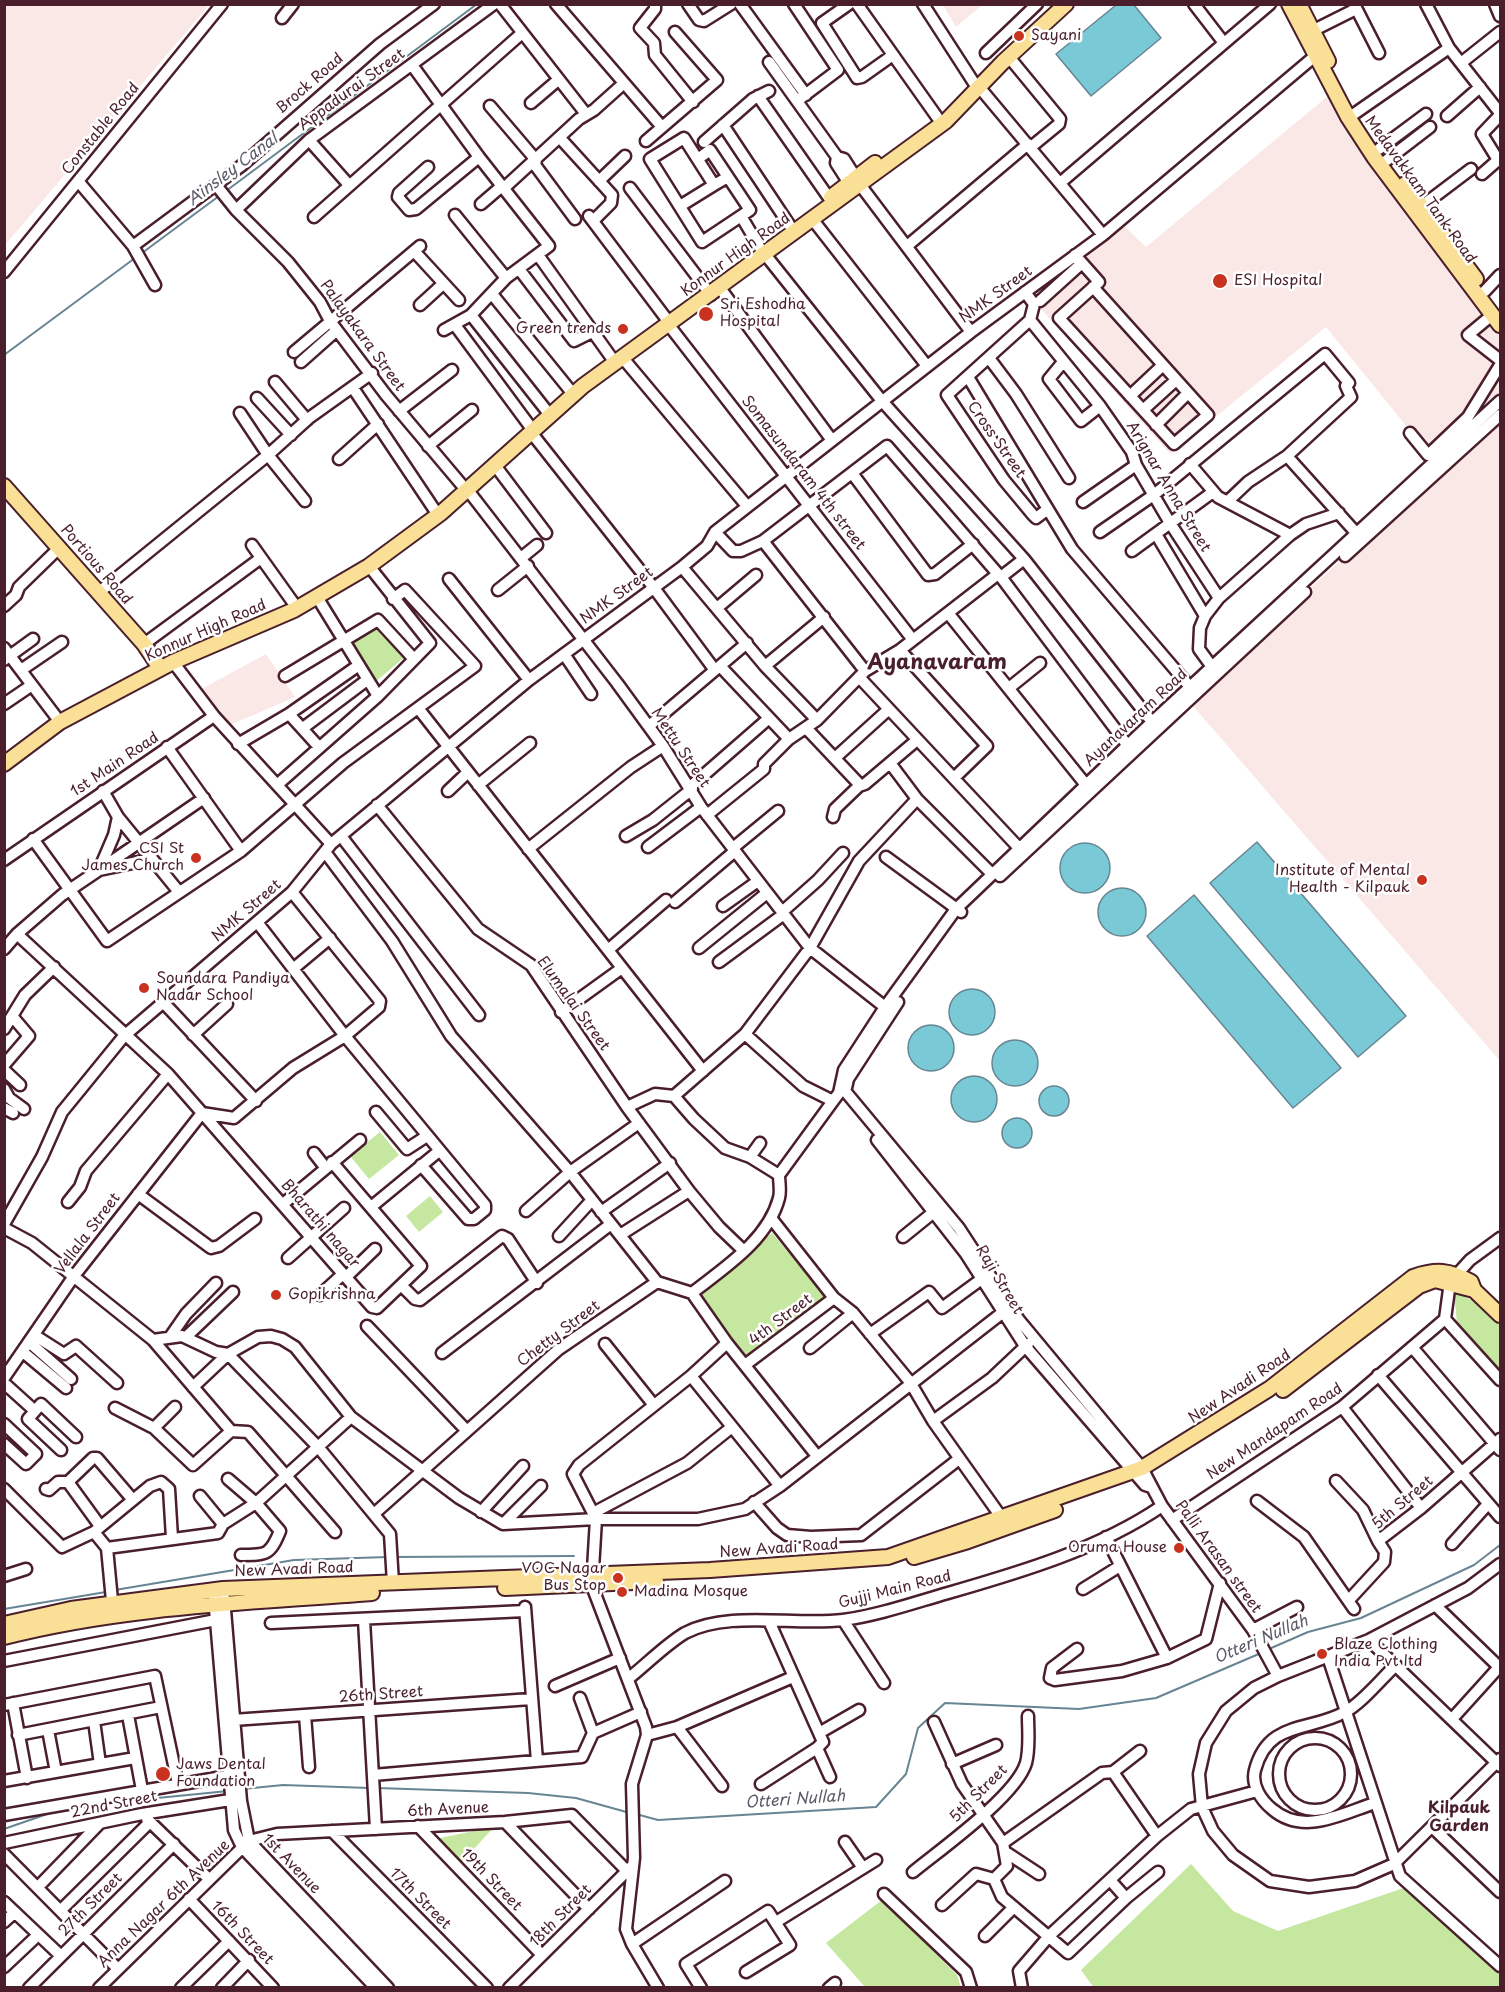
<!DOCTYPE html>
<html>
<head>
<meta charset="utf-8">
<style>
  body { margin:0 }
  #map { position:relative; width:1505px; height:1992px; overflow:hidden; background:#fff; font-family:"Playpen Sans",sans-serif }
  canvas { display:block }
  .frame { position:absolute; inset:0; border:6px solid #4a1f2b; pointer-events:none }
</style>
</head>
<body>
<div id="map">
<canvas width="1505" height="1992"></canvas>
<div class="frame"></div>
</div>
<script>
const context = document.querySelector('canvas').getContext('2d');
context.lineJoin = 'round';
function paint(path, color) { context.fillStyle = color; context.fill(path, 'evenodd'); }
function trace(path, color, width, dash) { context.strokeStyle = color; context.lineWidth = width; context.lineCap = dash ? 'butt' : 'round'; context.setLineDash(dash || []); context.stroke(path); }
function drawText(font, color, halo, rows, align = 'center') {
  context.font = font + ' "Playpen Sans",sans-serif'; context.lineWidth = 5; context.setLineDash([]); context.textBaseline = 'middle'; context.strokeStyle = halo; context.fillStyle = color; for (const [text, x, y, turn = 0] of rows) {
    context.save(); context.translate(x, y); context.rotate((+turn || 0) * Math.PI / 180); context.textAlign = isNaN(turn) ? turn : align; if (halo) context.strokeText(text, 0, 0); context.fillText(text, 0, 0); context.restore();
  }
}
const built = new Path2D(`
  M5,4L209,5L5,245L4,5Z
  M943,5H982L956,27Z
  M1328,96L1430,242L1500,330V398L1433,459L1326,327L1170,454L1034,301L1123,225L1146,247Z
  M1500,417V1061L1187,699Z
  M266,654L295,697L228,726L196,692Z`);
const green = new Path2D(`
  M376,625L406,656L375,682L351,642Z
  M380,1132L399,1155L369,1179L350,1156Z
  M430,1196L443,1212L419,1232L406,1216Z
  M772,1233L829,1301L747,1361L694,1293Z
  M1454,1291L1483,1306L1500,1323V1373L1457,1324Z
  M494,1827L461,1863L435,1839Z
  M1191,1864L1233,1911L1278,1931L1418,1883L1500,1967V1987L1094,1988L1081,1970Z
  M882,1900L957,1975L961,1987H865L826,1943Z`);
const water = new Path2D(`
  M1116,5H1134L1161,38L1091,96L1056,54Z
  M1257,842L1406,1016L1358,1057L1210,883Z
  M1060 868a25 25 0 1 1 50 0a25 25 0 1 1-50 0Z
  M1098 912a24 24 0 1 1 48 0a24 24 0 1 1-48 0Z
  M1194,895L1341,1068L1293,1108L1147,936Z
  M949 1012a23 23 0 1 1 46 0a23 23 0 1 1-46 0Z
  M908 1048a23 23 0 1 1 46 0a23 23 0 1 1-46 0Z
  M992 1063a23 23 0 1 1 46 0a23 23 0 1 1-46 0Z
  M951 1099a23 23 0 1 1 46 0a23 23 0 1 1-46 0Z
  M1039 1101a15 15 0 1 1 30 0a15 15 0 1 1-30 0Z
  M1002 1133a15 15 0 1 1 30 0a15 15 0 1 1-30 0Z`);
const stream = new Path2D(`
  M226,191L477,4
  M142,253L219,196
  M4,355L135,258
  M394,1557L574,1556
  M115,1590L294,1560L388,1557
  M4,1609L106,1592
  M1269,1649L1308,1632L1361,1618L1474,1565L1500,1545
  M377,1788L528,1793L576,1798L630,1813
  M243,1789L283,1785L369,1788
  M97,1804L228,1791
  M636,1814L658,1820L876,1807L906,1774L918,1728L945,1703L1079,1709L1156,1698L1261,1653
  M4,1829L53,1812`);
const minor = new Path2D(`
  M500,4L586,114
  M556,4L662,127
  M655,4V9L640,28L654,43L655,55L693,102
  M688,4L699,20L704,21L731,4
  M740,4L806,95
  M794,4L838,70L797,101
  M849,4L822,23L857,78L862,77L893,55
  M857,4L937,117
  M923,4L974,83
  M1194,4L1224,43
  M1354,4L1379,53
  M1426,4L1449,48L1500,113
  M1495,4L1500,16
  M282,18L293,4
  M1314,30L1356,9
  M986,53L1037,4
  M1009,57L1060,119L1059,124L1031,147
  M769,62L837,157L844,159L861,186L971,332
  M1461,63L1500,32
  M412,65L479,157L549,246L506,278L471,315L444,330
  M980,88L1103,235
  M758,96L829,198
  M531,103L558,80
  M490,106L536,160L535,165L575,219
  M1354,114L1449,48
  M1447,116L1480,87
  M723,125L790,226
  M560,138L612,195L611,203L593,221
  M684,138L714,185L728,177L750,210L702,242L650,159Z
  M309,140L349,185
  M646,141L717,80L675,32
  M704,142L753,99L769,91
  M1379,149L1426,114
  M837,157L836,163L852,188
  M698,159L710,150L728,177
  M1387,160L1430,127
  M428,167L399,193L398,197L409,210L416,209L479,157
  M1482,174L1498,160L1482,134L1500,115
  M78,181L133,246L241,166L380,44L434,4
  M599,181L625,156
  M1060,183L1270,4
  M216,185L236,210L288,262L320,302L330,321L386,395L461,484
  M504,188L579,119L594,110L623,84
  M630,188L711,295
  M481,204L502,186
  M680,206L714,185
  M1422,206L1471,169
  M236,210L309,140L494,4
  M455,215L506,278
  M589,216L665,317
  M741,216L760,248L882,401L1024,559L1152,722
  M314,217L521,34
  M813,220L927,366
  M133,246L155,285
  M907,246L1028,144
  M414,251L459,300
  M538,255L611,357
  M1075,255L1099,282L1059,318L1174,444L1208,415L1093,287
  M519,269L574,341L592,332
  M4,272L222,4
  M720,288L831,439
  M1485,291L1500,275
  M1025,292L1034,304L1030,320L947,395L1004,480L1033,515L1036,518L1048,509
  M492,294L569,389
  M1040,301L1082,263
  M420,305L443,284
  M471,315L546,410
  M1492,315L1468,335L1500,360
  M1030,320L1100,406L1132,452L1136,465L1170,523L1219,598
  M668,324L913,640
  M455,325L529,425
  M294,352L420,246
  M622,357L747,506
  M989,358L1016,394L1069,478
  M301,362L337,330
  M1063,362L1049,379L1081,421L1100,406
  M968,377L1072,549L1190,687
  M275,382L307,420
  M353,388L434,509
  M1130,396L1163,365
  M257,398L291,435
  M1143,410L1176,380
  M399,411L452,370
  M240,413L268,455L305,501
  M1156,425L1187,394
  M530,431L654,588L714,669
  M1410,433L1428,455L1468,417L1500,365
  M428,446L472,410
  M339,459L378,424
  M494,464L546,533
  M1190,464L1218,497L1290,535
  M852,473L928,575L935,574L973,544
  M467,489L617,683L663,746L701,807L810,948L890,1011
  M1228,501L1248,482L1287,456L1358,535
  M1083,502L1136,465
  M715,532L733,551H741L763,541L887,446L998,574
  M1100,532L1155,494L1325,354L1349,383L1346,386L1351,397L1287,456
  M1156,534L1205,616
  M763,541L865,671
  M252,545L297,608
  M1132,551L1213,492
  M1345,556L1500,415
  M521,558L537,545
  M682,567L765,666L817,720
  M1001,577L1128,746
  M449,579L529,680
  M498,590L528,566
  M98,593L268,455L309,418L372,373
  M317,597L378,696
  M4,606L16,595L19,587L59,548
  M717,608L756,575
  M948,613L1086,785
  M144,644L261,558
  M4,648L60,722
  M900,650L987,746L954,778
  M564,654L591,694
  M4,660L33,639
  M173,662L214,716L331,844
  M720,666L789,739L817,720L865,671L900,650L998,574L1001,577L1024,559
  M765,666L824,617
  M21,670L62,642
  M1215,671L1199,649L1200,628L1205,616L1219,598L1290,535L1306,524L1339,513
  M285,676L378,620L413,658
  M859,677L1019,848
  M1009,688L1040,663
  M4,704L32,685
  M418,708L703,1071
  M289,714L318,746
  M649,726L747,643
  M303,728L367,680
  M807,729L860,785L835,809L833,817
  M238,744L289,714L359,665
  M167,747L241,851
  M836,757L889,709
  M890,763L917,799L992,874
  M277,785L378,696L430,643L369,566
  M478,785L530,743
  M859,786L865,784L917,740
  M690,787L768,719
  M448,791L468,772
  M377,805L478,929L531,965L627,1107L689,1191L719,1227L744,1251
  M707,815L764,769V764L789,739
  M118,817L179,892
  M341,836L479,1015
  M626,836L653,820L692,789
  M33,839L107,941L241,851L343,763L475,666L405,590L393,599
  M648,847L701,807
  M733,848L778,811
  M528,849L631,767L663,746
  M325,852L392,941L451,1036L570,1172L657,1282
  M886,857L961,912
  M152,859L99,870L204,798
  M4,860L214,716
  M1000,876L1305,592
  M675,902L735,851
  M723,906L758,881
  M782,912L818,880L843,853
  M257,922L345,1036L485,1205V1210L474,1219H468L421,1165
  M17,934L168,1074L372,1307L377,1308L421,1266L332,1162
  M699,948L767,893
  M4,949L17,934L62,895L99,870L114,835L118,817L103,791
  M608,950L666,900
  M719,962L784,914
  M293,969L330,938
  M163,1002L256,1101
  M561,1012L622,968
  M4,1029L25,995L54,967
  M745,1034L803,1086L833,1101
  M193,1035L227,1004
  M4,1065L29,1036L12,1016
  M4,1070L20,1085
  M846,1088L848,1079L898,1002
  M4,1089L9,1098L24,1109
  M845,1091L959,1228L1019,1320L1142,1468L1162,1506L1253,1630L1278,1676
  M674,1096L745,1034L810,948L859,861L917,799
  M627,1107L655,1094L674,1096L694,1119L725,1148L750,1157L779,1175
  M4,1108L13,1113
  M376,1112L407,1149L427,1136
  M202,1113L234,1118L293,1068L345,1036L379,1007L380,1001L292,892
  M877,1140L966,1254L1025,1346L1145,1485L1151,1487
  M314,1153L325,1167
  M750,1157L760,1143
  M138,1194L211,1248L219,1246L255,1219
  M68,1202L80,1187L86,1171L168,1074
  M283,1204L360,1140
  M371,1207L439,1151
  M526,1211L570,1172L639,1123
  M601,1212L670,1163
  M771,1218L834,1298L853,1313L910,1382L933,1421L1004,1521
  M4,1224L42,1157L62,1112L124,1036L292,892L331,844L529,680L682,567L707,546L715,532L971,332L1103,235L1315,56
  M4,1228L32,1243L153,1340L182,1336L216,1352L228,1354L319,1448L390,1534L393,1583
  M620,1235L689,1191
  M559,1236L592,1200
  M903,1237L940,1207
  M288,1258L344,1208
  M346,1277L375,1249
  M402,1286L415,1299L420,1300L502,1236L508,1239L537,1283
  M692,1293L727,1343L817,1456
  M320,1295L343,1274
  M1445,1319L1500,1380
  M367,1326L466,1430
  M870,1334L929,1292L942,1308L983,1278
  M34,1335L64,1354L76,1346L117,1383
  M170,1337L186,1314L216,1283
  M186,1337L233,1292
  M153,1340L231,1431L248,1432L335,1532
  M29,1342L71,1379
  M605,1344L653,1404
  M1412,1347L1500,1450
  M810,1348L853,1313
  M23,1352L66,1388
  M442,1353L611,1224
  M745,1365L834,1298
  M1378,1375L1500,1517
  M691,1376L780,1486
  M4,1378L74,1276L202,1113
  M4,1383L35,1411
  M193,1387L228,1354L258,1337L271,1336L282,1339L295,1347L351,1417L459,1498L503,1524L596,1519H698L745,1509L780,1486L1002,1313
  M1342,1407L1421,1508
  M115,1408L154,1428L193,1465L231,1431
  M933,1421L992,1378L1028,1344
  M4,1424L36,1454L26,1464L4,1444
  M154,1428L175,1407
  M61,1450L28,1419L41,1404L76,1437
  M228,1479L256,1503L280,1531C270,1555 267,1555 241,1555
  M1336,1481L1363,1510L1378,1541
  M68,1482L100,1526
  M4,1489L62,1547L94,1532L150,1486L161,1482L169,1489L172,1538
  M46,1489L49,1490L58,1482H68L93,1458H97L133,1500
  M200,1496L223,1524
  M1257,1501L1304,1537L1354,1609
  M754,1502L777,1528L787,1535L811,1537L861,1535L959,1459
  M481,1512L523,1466
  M595,1512L687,1463L732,1427
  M375,1513L559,1349L657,1282L692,1293C724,1268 768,1240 779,1198C781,1191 779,1182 779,1175L833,1101L839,1093L844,1070L885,1007L956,909L1152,722L1500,401
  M1172,1520L1342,1407L1445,1319L1450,1282L1470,1260L1500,1238
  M503,1524L541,1486
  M94,1532L107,1548L113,1611
  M1106,1537L1167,1658
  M1452,1544L1488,1504
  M107,1548L218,1533L223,1524L256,1503L351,1417
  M1500,1564L1468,1588L1369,1640L1278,1676L1254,1688L1226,1711L1206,1743L1199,1774L1202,1807L1213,1831L1233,1855L1270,1881L1309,1887L1355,1881L1394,1864L1500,1759
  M4,1576L26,1569
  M1083,1589L1120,1566
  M214,1597L234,1830L242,1847L376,1988
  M224,1598L241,1801L249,1841L388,1988
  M1349,1600L1384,1562L1385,1552L1378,1541L1421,1508L1500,1439
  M1435,1605L1499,1667L1452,1719
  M525,1607L537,1761
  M364,1620L376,1829
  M843,1620L884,1683
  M769,1621L819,1733L823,1742L817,1748L830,1777
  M271,1623L525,1611
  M1253,1630L1297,1607
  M1369,1640L1500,1766
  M1077,1649L1052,1668L1050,1678L1055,1680L1122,1671L1167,1658L1206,1639L1220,1583
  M1328,1657L1400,1876L1500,1966
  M4,1661L216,1620
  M628,1679C647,1664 665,1645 685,1633C728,1610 795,1626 843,1620C879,1615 913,1603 948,1593C1021,1572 1099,1549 1162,1506
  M555,1686L620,1658
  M580,1698L593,1733
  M13,1703L27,1778
  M4,1705L155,1676L178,1784
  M128,1715L142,1790
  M305,1715L309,1767
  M233,1720L531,1699
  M94,1721L100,1764
  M934,1722L962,1784L1003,1843
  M677,1727L722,1786
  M48,1730L56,1772
  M819,1733L859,1710
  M18,1735L161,1707
  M647,1735L677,1727L793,1677
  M1279 1774a36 36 0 1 1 72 0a36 36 0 1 1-72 0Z
  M1140,1751L1113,1772L1157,1836
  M952,1764L996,1745
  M373,1775L582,1757L593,1733L641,1712
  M4,1781L135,1758
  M761,1784L817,1748
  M1375,1803C1341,1814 1303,1836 1272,1809C1261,1800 1251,1785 1255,1770C1268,1720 1309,1732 1345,1712C1362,1703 1381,1679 1396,1665
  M4,1815L228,1776
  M147,1819L209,1879
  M505,1822L589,1909
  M418,1826L542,1955
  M1433,1828L1500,1892
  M332,1831L487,1988
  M845,1842L863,1868
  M4,1843L142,1814L230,1800
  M1007,1853L1039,1874
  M4,1854L118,1969
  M913,1872C941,1849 1016,1796 1026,1763C1030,1748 1028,1731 1028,1716
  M1110,1880L1126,1898L1068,1953L1002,1897L994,1879L1007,1866L1003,1843L1102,1773L1113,1772
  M38,1887L99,1824
  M884,1894L966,1972L971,1988
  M1126,1898L1158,1872
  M189,1899L273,1988
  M4,1902L61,1956
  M942,1905L976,1874L994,1879
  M61,1910L150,1822
  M4,1922L15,1912
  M776,1922L876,1860
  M985,1936L1014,1907
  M632,1944L725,1881
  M4,1967L38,1935
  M29,1988L174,1844
  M99,1988L249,1841L277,1834L505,1822L572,1815L627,1871
  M181,1988L229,1941
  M222,1988L249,1960
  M509,1988L631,1867
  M658,1988L632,1944L626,1929L634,1858L632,1784L647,1735L646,1727L592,1586L596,1519L573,1474L579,1465L691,1376L727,1343
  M701,1988L686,1964L768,1911L790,1945L746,1972
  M829,1988L835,1983
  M1022,1988L1019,1971L1050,1935L1157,1836L1191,1809L1257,1791`);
const major = new Path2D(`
  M1289,4L1348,117L1374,157L1500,325
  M1299,4L1328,61
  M1405,184L1476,279
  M831,197L875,163
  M4,486L144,644L160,668
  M4,764L60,722L173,662L294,610L369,566L441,513L583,386L946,121L1003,62L1066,4
  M1283,1390L1419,1286L1435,1280L1474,1290
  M914,1557L968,1541L1055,1510
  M505,1588L656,1581
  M4,1624L71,1609L223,1589L710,1570L888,1557L1142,1468L1269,1389L1413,1277C1436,1269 1449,1270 1471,1282L1474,1290L1500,1315
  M4,1637C125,1606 248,1603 372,1593`);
const markers = [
  [1019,36,6,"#c8321e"],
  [1220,281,8,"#c8321e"],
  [706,314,8,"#c8321e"],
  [623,329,6,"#c8321e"],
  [196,858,6,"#c8321e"],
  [1422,880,6,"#c8321e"],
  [144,988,6,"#c8321e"],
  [276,1295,6,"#c8321e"],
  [1179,1548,6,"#c8321e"],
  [618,1578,6,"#c8321e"],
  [622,1592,6,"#c8321e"],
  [1322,1654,6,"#c8321e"],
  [163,1774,8,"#c8321e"]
];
const poiNames = [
  ["Sayani",1031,36],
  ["ESI Hospital",1234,281],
  ["Sri Eshodha",720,305],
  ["Hospital",720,322],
  ["Green trends",611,329,"right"],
  ["CSI St",184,849,"right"],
  ["James Church",184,866,"right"],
  ["Institute of Mental",1410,871,"right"],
  ["Health - Kilpauk",1410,888,"right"],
  ["Soundara Pandiya",156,979],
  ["Nadar School",156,996],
  ["Gopikrishna",288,1295],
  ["Oruma House",1167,1548,"right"],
  ["VOC Nagar",606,1569,"right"],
  ["Bus Stop",606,1586,"right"],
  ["Madina Mosque",634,1592],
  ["Blaze Clothing",1334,1645],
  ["India Pvt ltd",1334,1662],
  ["Jaws Dental",176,1765],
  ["Foundation",176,1782]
];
const streetNames = [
  ["Brock Road",310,84,-41],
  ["Appadurai Street",352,90,-36],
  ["Constable Road",101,129,-51],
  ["Medavakkam Tank Road",1420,190,54],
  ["Konnur High Road",736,255,-36],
  ["NMK Street",996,295,-36],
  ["Palayakara Street",362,336,54],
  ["Cross Street",996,440,55],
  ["Somasundaram 4th street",803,473,52],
  ["Arignar Anna Street",1168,487,59],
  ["Portious Road",96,565,49],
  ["NMK Street",617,596,-36],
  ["Konnur High Road",206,631,-24],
  ["Ayanavaram Road",1136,718,-43],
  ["Mettu Street",680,748,56],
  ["1st Main Road",115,765,-34],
  ["NMK Street",247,911,-41],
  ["Elumalai Street",573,1004,54],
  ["Bharathi nagar",320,1224,49],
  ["Vellala Street",88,1234,-53],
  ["Raji Street",999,1280,59],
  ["4th Street",781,1320,-37],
  ["Chetty Street",559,1334,-37],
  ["New Avadi Road",1240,1387,-34],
  ["New Mandapam Road",1275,1432,-34],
  ["5th Street",1403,1503,-40],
  ["New Avadi Road",779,1549,-4],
  ["Palli Arasan street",1218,1557,54],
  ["New Avadi Road",294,1570,-2],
  ["Gujji Main Road",895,1590,-14],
  ["26th Street",381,1695,-4],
  ["5th Street",979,1794,-45],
  ["22nd Street",114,1805,-11],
  ["6th Avenue",448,1810,-3],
  ["1st Avenue",291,1864,46],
  ["19th Street",491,1880,46],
  ["17th Street",420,1899,45],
  ["Anna Nagar 6th Avenue",164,1904,-44],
  ["27th Street",91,1905,-45],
  ["18th Street",561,1916,-45],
  ["16th Street",242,1933,46]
];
const waterNames = [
  ["Ainsley Canal",233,170,-37],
  ["Otteri Nullah",1261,1640,-23],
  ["Otteri Nullah",795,1800,-4]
];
const neighbourhoodNames = [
  ["Kilpauk",1459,1809],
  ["Garden",1459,1827]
];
const districtNames = [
  ["Ayanavaram",937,663]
];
paint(built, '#fae8e7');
paint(green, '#c6e7a0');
paint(water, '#7ac9d7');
trace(water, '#678592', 1.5);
trace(stream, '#678592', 2);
trace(minor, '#4a1f2b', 15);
trace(major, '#4a1f2b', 18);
trace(minor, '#fff', 10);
trace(major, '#fadf96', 14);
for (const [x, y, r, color] of markers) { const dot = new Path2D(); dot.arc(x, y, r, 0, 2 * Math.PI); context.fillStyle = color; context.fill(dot); trace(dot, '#fff', 2); }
drawText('15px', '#4a1f2b', '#fff', poiNames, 'left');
drawText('15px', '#4a1f2b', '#fff', streetNames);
drawText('italic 16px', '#5b5a67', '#fff', waterNames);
drawText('bold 16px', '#4a1f2b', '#fff', neighbourhoodNames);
drawText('bold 21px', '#4a1f2b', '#fff', districtNames);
</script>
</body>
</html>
